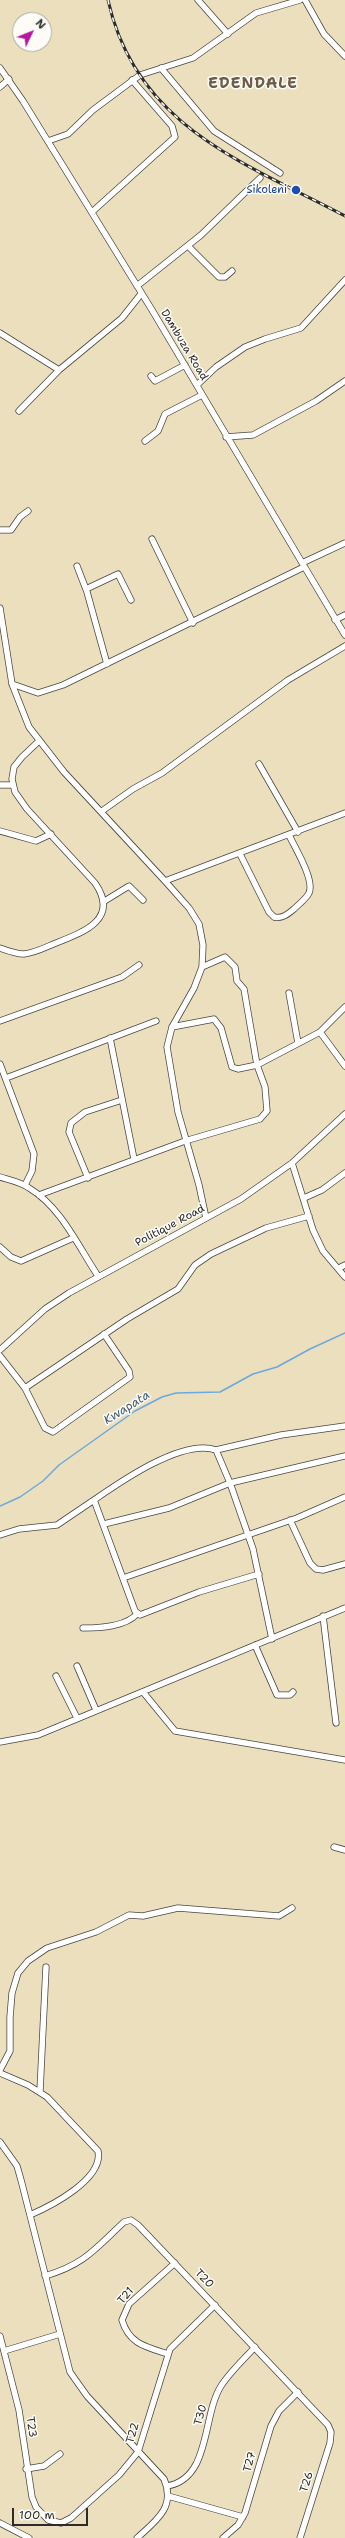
<!DOCTYPE html>
<html>
<head>
<meta charset="utf-8">
<style>
  body { margin:0 }
  #map { position:relative; width:345px; height:2538px; overflow:hidden; background:#ecdfbe; font-family:"Shantell Sans",sans-serif }
  canvas { display:block }
  .north { position:absolute; left:12px; top:12px; width:40px; height:40px; box-sizing:border-box; background:#fdfcf7; border:1px solid #a9a8a5; border-radius:50%; rotate:47deg; font-size:11px; font-weight:700; line-height:16px; text-align:center; color:#2b2b2b }
  .north::after { content:''; display:block; margin:auto; width:14px; height:18px; background:#b5179e; clip-path:polygon(50% 0,100% 100%,50% 72%,0 100%) }
  .scale { position:absolute; left:12px; top:2508px; width:76px; height:18px; box-sizing:border-box; border:2px solid #2b2b2b; border-top:0; padding-left:5px; font-size:12px; line-height:14px; white-space:nowrap; color:#2b2b2b; -webkit-text-stroke:3px #fdfcf7; paint-order:stroke }
</style>
</head>
<body>
<div id="map">
<canvas width="345" height="2538"></canvas>
<div class="north">N</div>
<div class="scale">100 m</div>
</div>
<script>
const context = document.querySelector('canvas').getContext('2d');
context.lineJoin = 'round';
function trace(path, color, width, dash) { context.strokeStyle = color; context.lineWidth = width; context.lineCap = dash ? 'butt' : 'round'; context.setLineDash(dash || []); context.stroke(path); }
function drawText(font, color, halo, rows, align = 'center') {
  context.font = font + ' "Shantell Sans",sans-serif'; context.lineWidth = 3; context.setLineDash([]); context.textBaseline = 'middle'; context.strokeStyle = halo; context.fillStyle = color; for (const [text, x, y, turn = 0] of rows) {
    context.save(); context.translate(x, y); context.rotate((+turn || 0) * Math.PI / 180); context.textAlign = isNaN(turn) ? turn : align; if (halo) context.strokeText(text, 0, 0); context.fillText(text, 0, 0); context.restore();
  }
}
const stream = new Path2D(`
  M0,1506L20,1497L43,1481L59,1465L135,1411L162,1397L176,1393L220,1392L253,1374L277,1367L310,1349L345,1333`);
const minor = new Path2D(`
  M198,0L228,34
  M305,0L324,34L345,56
  M0,68L23,101L152,310L345,635
  M161,68L214,131L280,173
  M0,87L9,79
  M48,141L68,134L93,110L140,75L193,58L256,13L300,0
  M92,212L175,137L172,126L132,80
  M188,246L219,277H225L232,271
  M137,286L201,235L260,178
  M0,333L59,370
  M151,376L155,381L185,365
  M197,385L216,367L245,347L265,339L301,328L345,280
  M19,411L59,370L122,318L141,294
  M226,437L253,435L316,401L345,381
  M145,441L158,431L165,414L202,395
  M0,530H11L20,517L28,511
  M152,539L193,623
  M302,563L345,543
  M77,566L87,592L107,664
  M86,589L118,574L131,600
  M0,608L12,684L29,727L64,772L165,881L189,908L199,924L203,945L202,967L194,988L172,1027L167,1047L178,1112L199,1185L206,1218
  M335,620L345,615
  M12,684L38,693L63,685L304,567
  M259,764L298,832
  M0,785H13
  M102,811L133,789L162,773L288,680L345,646
  M0,831L36,841L51,834
  M240,854L269,912L274,917C282,919 288,914 294,909C299,904 306,899 309,893C315,880 295,848 289,835
  M165,881L345,813
  M103,902L129,886L143,900
  M0,948C8,951 16,954 24,954C35,953 46,947 56,943C84,932 120,919 95,883L27,809L15,792L12,779L14,767L22,757L39,741
  M289,993L298,1043
  M0,1021L122,977L139,965
  M172,1027L214,1019L221,1028L232,1067L238,1069L257,1065L244,989L237,981L235,967L225,957L202,967
  M320,1032L345,1066
  M110,1038L134,1159
  M0,1064L34,1154L32,1171L25,1185
  M6,1078L156,1021
  M292,1163L313,1230L323,1251L345,1277
  M0,1177C10,1180 21,1182 29,1188C61,1207 78,1246 98,1276
  M88,1178L69,1132L71,1123L85,1112L122,1100
  M39,1195L185,1141L260,1119L267,1111L265,1087L257,1065L320,1032L345,1007
  M304,1198L322,1190L345,1173
  M0,1247L11,1257L21,1261L73,1238
  M339,1268L345,1265
  M0,1350L45,1309L69,1293L241,1199L292,1163L345,1114
  M0,1356L25,1388L45,1428L53,1432L130,1377L129,1371L104,1334
  M25,1388L127,1319L178,1289L195,1265L211,1254L266,1228L309,1216
  M216,1450C183,1438 120,1482 94,1500L135,1611L140,1615L199,1592L259,1574
  M290,1520L310,1563L316,1569L323,1570L345,1564
  M104,1524L169,1508L230,1483L345,1456
  M0,1535L19,1529L57,1525L94,1500
  M123,1578L297,1518L345,1497
  M323,1616L336,1723
  M83,1628C100,1628 125,1627 137,1614
  M272,1639L253,1549L230,1483L216,1450L281,1435L345,1426
  M255,1645L277,1695H290L293,1692
  M77,1666L96,1710
  M56,1676L77,1718
  M143,1692L175,1731L345,1760
  M0,1742L38,1735L345,1608
  M334,1847L345,1850
  M0,2070L10,2051V2017L12,1993L18,1973L28,1961L47,1948L96,1932L129,1915L143,1916L178,1908L279,1916L292,1908
  M0,2073L28,2085L47,2097L98,2151C104,2179 51,2206 30,2215
  M40,2091L46,1967
  M0,2142L17,2166L21,2180L70,2372L87,2396L164,2479C176,2507 156,2521 137,2538
  M45,2276C85,2264 95,2249 124,2222L131,2220L138,2225L328,2425L331,2432L330,2443L300,2538
  M0,2336L19,2410L32,2497L36,2507L48,2520L61,2523L71,2518L119,2475L138,2452L170,2349L215,2305
  M4,2351L60,2334
  M168,2354C146,2347 129,2344 122,2320L129,2304L175,2263
  M26,2469L44,2466L60,2454
  M167,2486C211,2479 202,2416 221,2386C230,2372 244,2359 255,2347
  M168,2496L243,2517
  M0,2523L29,2538
  M223,2538L238,2525L245,2513L271,2426L279,2411L298,2392`);
const rail = new Path2D(`
  M108,0C136,126 243,162 345,216`);
const markers = [
  [296,190,5,"#1a4fb4"]
];
const transitNames = [
  ["Sikoleni",287,190]
];
const streetNames = [
  ["Dambuza Road",184,345,59],
  ["Politique Road",170,1226,-28],
  ["T20",204,2279,46],
  ["T21",126,2296,-49],
  ["T30",201,2415,-74],
  ["T23",31,2427,82],
  ["T22",133,2433,-73],
  ["T27",250,2462,-74],
  ["T26",307,2482,-72]
];
const waterNames = [
  ["Kwapata",127,1408,-32]
];
const districtNames = [
  ["EDENDALE",253,84]
];
trace(stream, '#6aa9dd', 1.5);
trace(minor, '#484641', 7);
trace(minor, '#fff', 5.5);
trace(rail, '#2b2b2b', 3);
trace(rail, '#fdfcf7', 1.5, [4.5]);
for (const [x, y, r, color] of markers) { const dot = new Path2D(); dot.arc(x, y, r, 0, 2 * Math.PI); context.fillStyle = color; context.fill(dot); trace(dot, '#fdfcf7', 1.5); }
drawText('11px', '#164399', '#fdfcf7', transitNames, 'right');
drawText('11px', '#2b2b2b', '#fdfcf7', streetNames);
drawText('italic 12px', '#445d72', '#fdfcf7', waterNames);
context.letterSpacing = '1px';
drawText('bold 15px', '#6e5c48', '#fdfcf7', districtNames);
context.letterSpacing = '0px';
</script>
</body>
</html>
